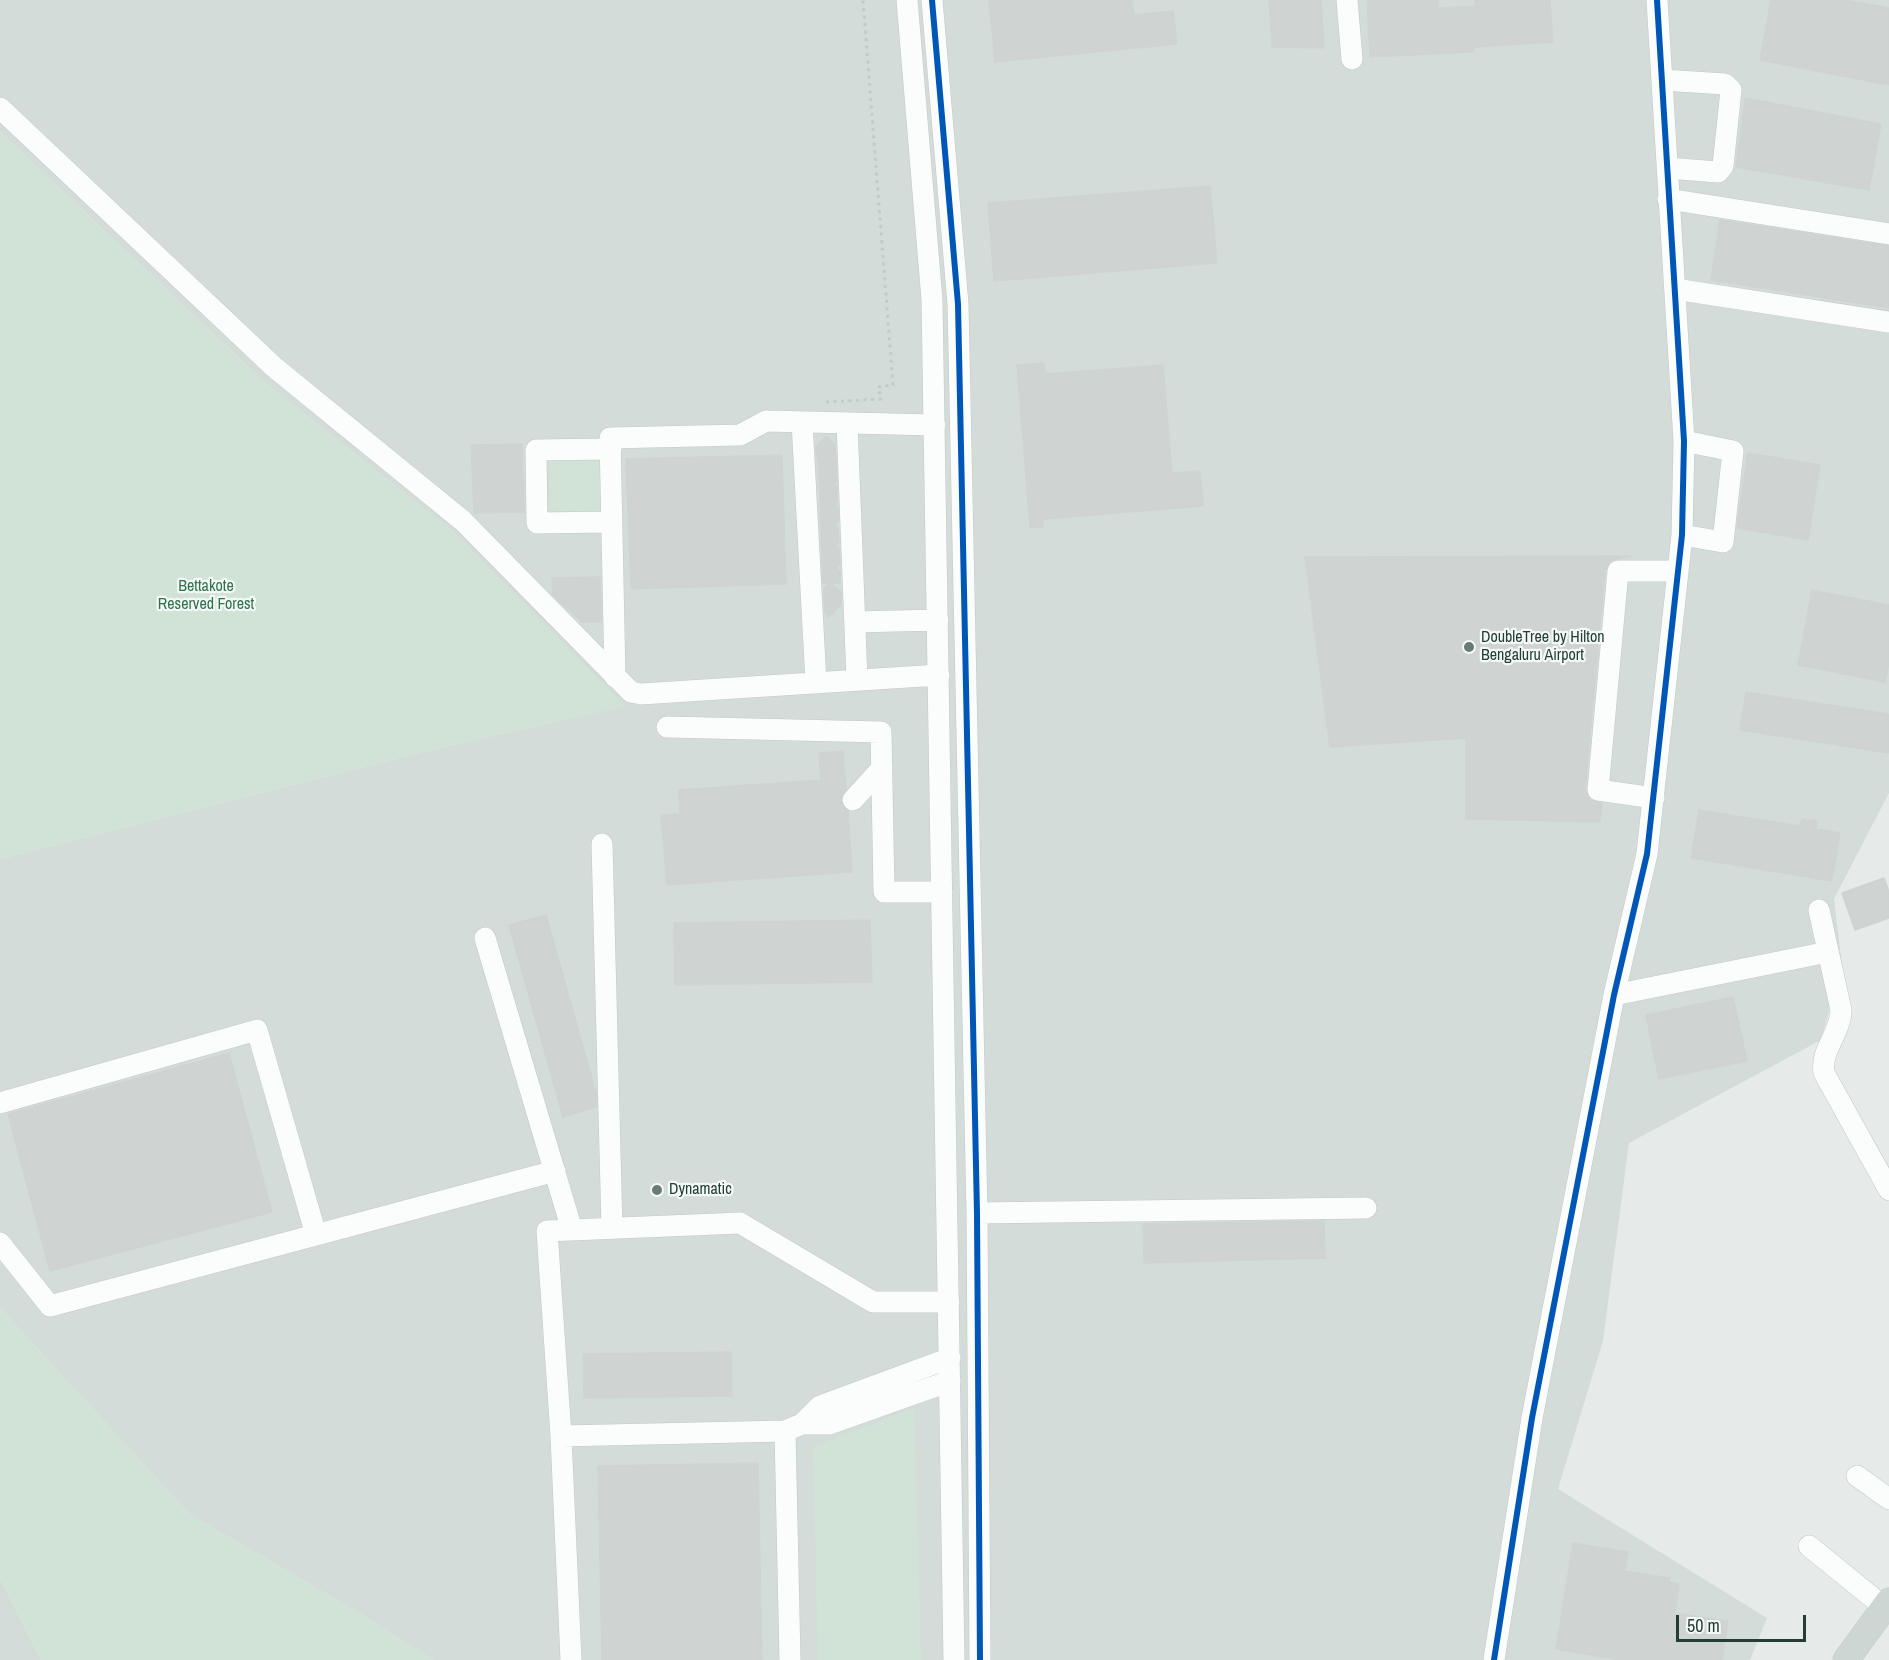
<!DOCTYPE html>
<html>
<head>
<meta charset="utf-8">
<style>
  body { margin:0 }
  #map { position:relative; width:1889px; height:1660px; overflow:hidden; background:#e6ebe9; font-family:"Archivo Narrow",sans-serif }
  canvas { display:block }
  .scale { position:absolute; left:1676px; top:1615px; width:130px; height:27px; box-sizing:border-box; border:3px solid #243e37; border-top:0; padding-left:8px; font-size:18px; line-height:21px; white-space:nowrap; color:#243e37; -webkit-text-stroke:4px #f4f9f7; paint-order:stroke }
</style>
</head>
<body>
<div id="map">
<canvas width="1889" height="1660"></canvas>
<div class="scale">50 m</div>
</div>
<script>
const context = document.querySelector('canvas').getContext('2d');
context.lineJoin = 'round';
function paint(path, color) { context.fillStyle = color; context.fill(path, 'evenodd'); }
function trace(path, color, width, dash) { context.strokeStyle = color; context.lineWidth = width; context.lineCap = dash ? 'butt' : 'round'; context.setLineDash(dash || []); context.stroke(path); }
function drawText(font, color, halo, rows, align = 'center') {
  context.font = font + ' "Archivo Narrow",sans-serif'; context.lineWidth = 4.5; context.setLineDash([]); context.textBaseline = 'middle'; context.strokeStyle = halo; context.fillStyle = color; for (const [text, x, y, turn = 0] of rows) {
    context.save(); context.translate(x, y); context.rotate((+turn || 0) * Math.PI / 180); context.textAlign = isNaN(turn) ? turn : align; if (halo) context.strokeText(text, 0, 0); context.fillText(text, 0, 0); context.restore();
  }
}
const built = new Path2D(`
  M0,0H1889V793L1834,899L1842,965L1821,1040L1629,1143L1603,1341L1558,1489L1767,1618L1750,1660H433L359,1613L189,1514L0,1308V859L422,752L624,706L452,531L264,382L0,132Z
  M0,1578L41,1660H0Z`);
const green = new Path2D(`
  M0,132L264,382L452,531L625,706L422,752L0,859Z
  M549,460H600L601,511H550Z
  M0,1308L189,1514L359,1613L433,1660H41L0,1578Z
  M914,1408L921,1660H818L813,1447Z`);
const building = new Path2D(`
  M989,0H1132L1134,15L1173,11L1177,44L995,62Z
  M1269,0H1321L1324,48L1272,47Z
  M1367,0H1438V8L1475,6V0H1550L1553,42L1474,47V52L1370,57Z
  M1771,0H1845L1889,8V85L1760,60Z
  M1745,98L1881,124L1869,190L1736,167Z
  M1210,186L1217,263L994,281L988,203Z
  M1720,220L1889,246V308L1711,280Z
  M1044,363L1045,374L1163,365L1172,473L1200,471L1203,506L1043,519V527L1030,528L1017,365Z
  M826,436L835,445L837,481L834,484L837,487V503L835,505L838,508V522L835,525L838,529L839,542L835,546L839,550L840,564L836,568L840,571V583H831L841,592V604L829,617L825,613L824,589L830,583H823L819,466L816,447Z
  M522,444L524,512L474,513L471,445Z
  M1748,453L1820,465L1808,540L1737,528Z
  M782,455L786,584L631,589L626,459Z
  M1631,556L1612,560L1605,570L1585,789L1590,800L1602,803L1600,822L1466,819V738L1330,747L1305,557Z
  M600,577L601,622H582L553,595L552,578Z
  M1812,590L1889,605V663L1885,682L1798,665Z
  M1746,692L1889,714V753L1740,730Z
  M843,751L846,789L841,797V803L848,811L852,872L667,885L661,815L680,814L678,790L821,780L819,753Z
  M1699,810L1800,826L1802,819L1817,821L1816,829L1840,833L1832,881L1691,858Z
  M1884,878L1889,892V918L1855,930L1842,893Z
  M546,915L596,1093V1107L563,1117L509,925Z
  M870,920L872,982L675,985L674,923Z
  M1733,997L1747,1061L1659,1079L1646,1015Z
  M229,1053L272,1212L50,1271L8,1114Z
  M1324,1221L1325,1258L1144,1263L1143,1224Z
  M731,1352L732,1396L584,1398L583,1354Z
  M758,1463L762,1660H602L598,1466Z
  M1573,1543L1628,1552L1625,1571L1670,1578L1669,1582L1679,1584L1675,1613L1728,1621L1722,1660H1620L1556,1649Z`);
const path = new Path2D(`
  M826,402L881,399L878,387L893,385L863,0`);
const minor = new Path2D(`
  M907,0L932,300L954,1660
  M932,0L958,304L977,1213L980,1660
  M1347,0L1352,59
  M1662,80L1725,84L1731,90L1723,166L1718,172L1667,168
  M0,108L274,367L463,521L631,692L641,694L939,675
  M1668,199L1889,234
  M1675,289L1889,322
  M802,422L816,683
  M847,423L857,680
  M611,449L536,450L537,523L612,522
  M1682,535L1723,542L1733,451L1684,441
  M855,622L938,620
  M615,677L610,438L740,435L766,421L935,425
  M667,727L881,732L884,892H942
  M1654,798L1598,790L1618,571H1678
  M853,800L882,768
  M602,844L612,1228
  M1819,910L1841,1010C1841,1033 1820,1050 1824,1073L1889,1190
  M485,938L572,1230
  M1614,995L1828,952
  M0,1103L257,1030L316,1235
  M977,1213L1366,1208
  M0,1243L50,1306L555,1171
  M802,1424H829L950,1381
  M785,1431L790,1660
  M561,1436L547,1231L740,1223L873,1302H949
  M1857,1476L1889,1499
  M1809,1546L1889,1611
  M571,1660L561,1436L785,1431L802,1424L820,1406L950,1358
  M1494,1660L1532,1418L1614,995L1647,854L1682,535L1684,441L1657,0`);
const major = new Path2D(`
  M1846,1660L1889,1601`);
const cycleway = new Path2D(`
  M932,0L958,304L977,1213L980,1660
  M1494,1660L1532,1418L1614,995L1647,854L1682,535L1684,441L1657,0`);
const markers = [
  [1469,647,6,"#687b75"],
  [657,1190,6,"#687b75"]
];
const parkNames = [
  ["Bettakote",206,587],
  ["Reserved Forest",206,605]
];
const poiNames = [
  ["DoubleTree by Hilton",1481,638],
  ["Bengaluru Airport",1481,656],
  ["Dynamatic",669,1190]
];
paint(built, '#d4dcd9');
paint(green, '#d0e3d6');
paint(building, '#cfd3d2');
trace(building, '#ced4d2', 1.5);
trace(minor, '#c3c8c6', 22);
trace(major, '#c2cac7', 27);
trace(path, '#c2cbc7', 3, [3, 4.5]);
trace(minor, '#fbfcfc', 21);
trace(major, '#ced6d4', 26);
trace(cycleway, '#0057b8', 6);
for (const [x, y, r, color] of markers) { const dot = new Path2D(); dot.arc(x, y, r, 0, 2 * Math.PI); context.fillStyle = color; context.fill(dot); trace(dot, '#f4f9f7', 2); }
drawText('16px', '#30734a', '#f4f9f7', parkNames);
drawText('16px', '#243e37', '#f4f9f7', poiNames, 'left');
</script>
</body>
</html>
